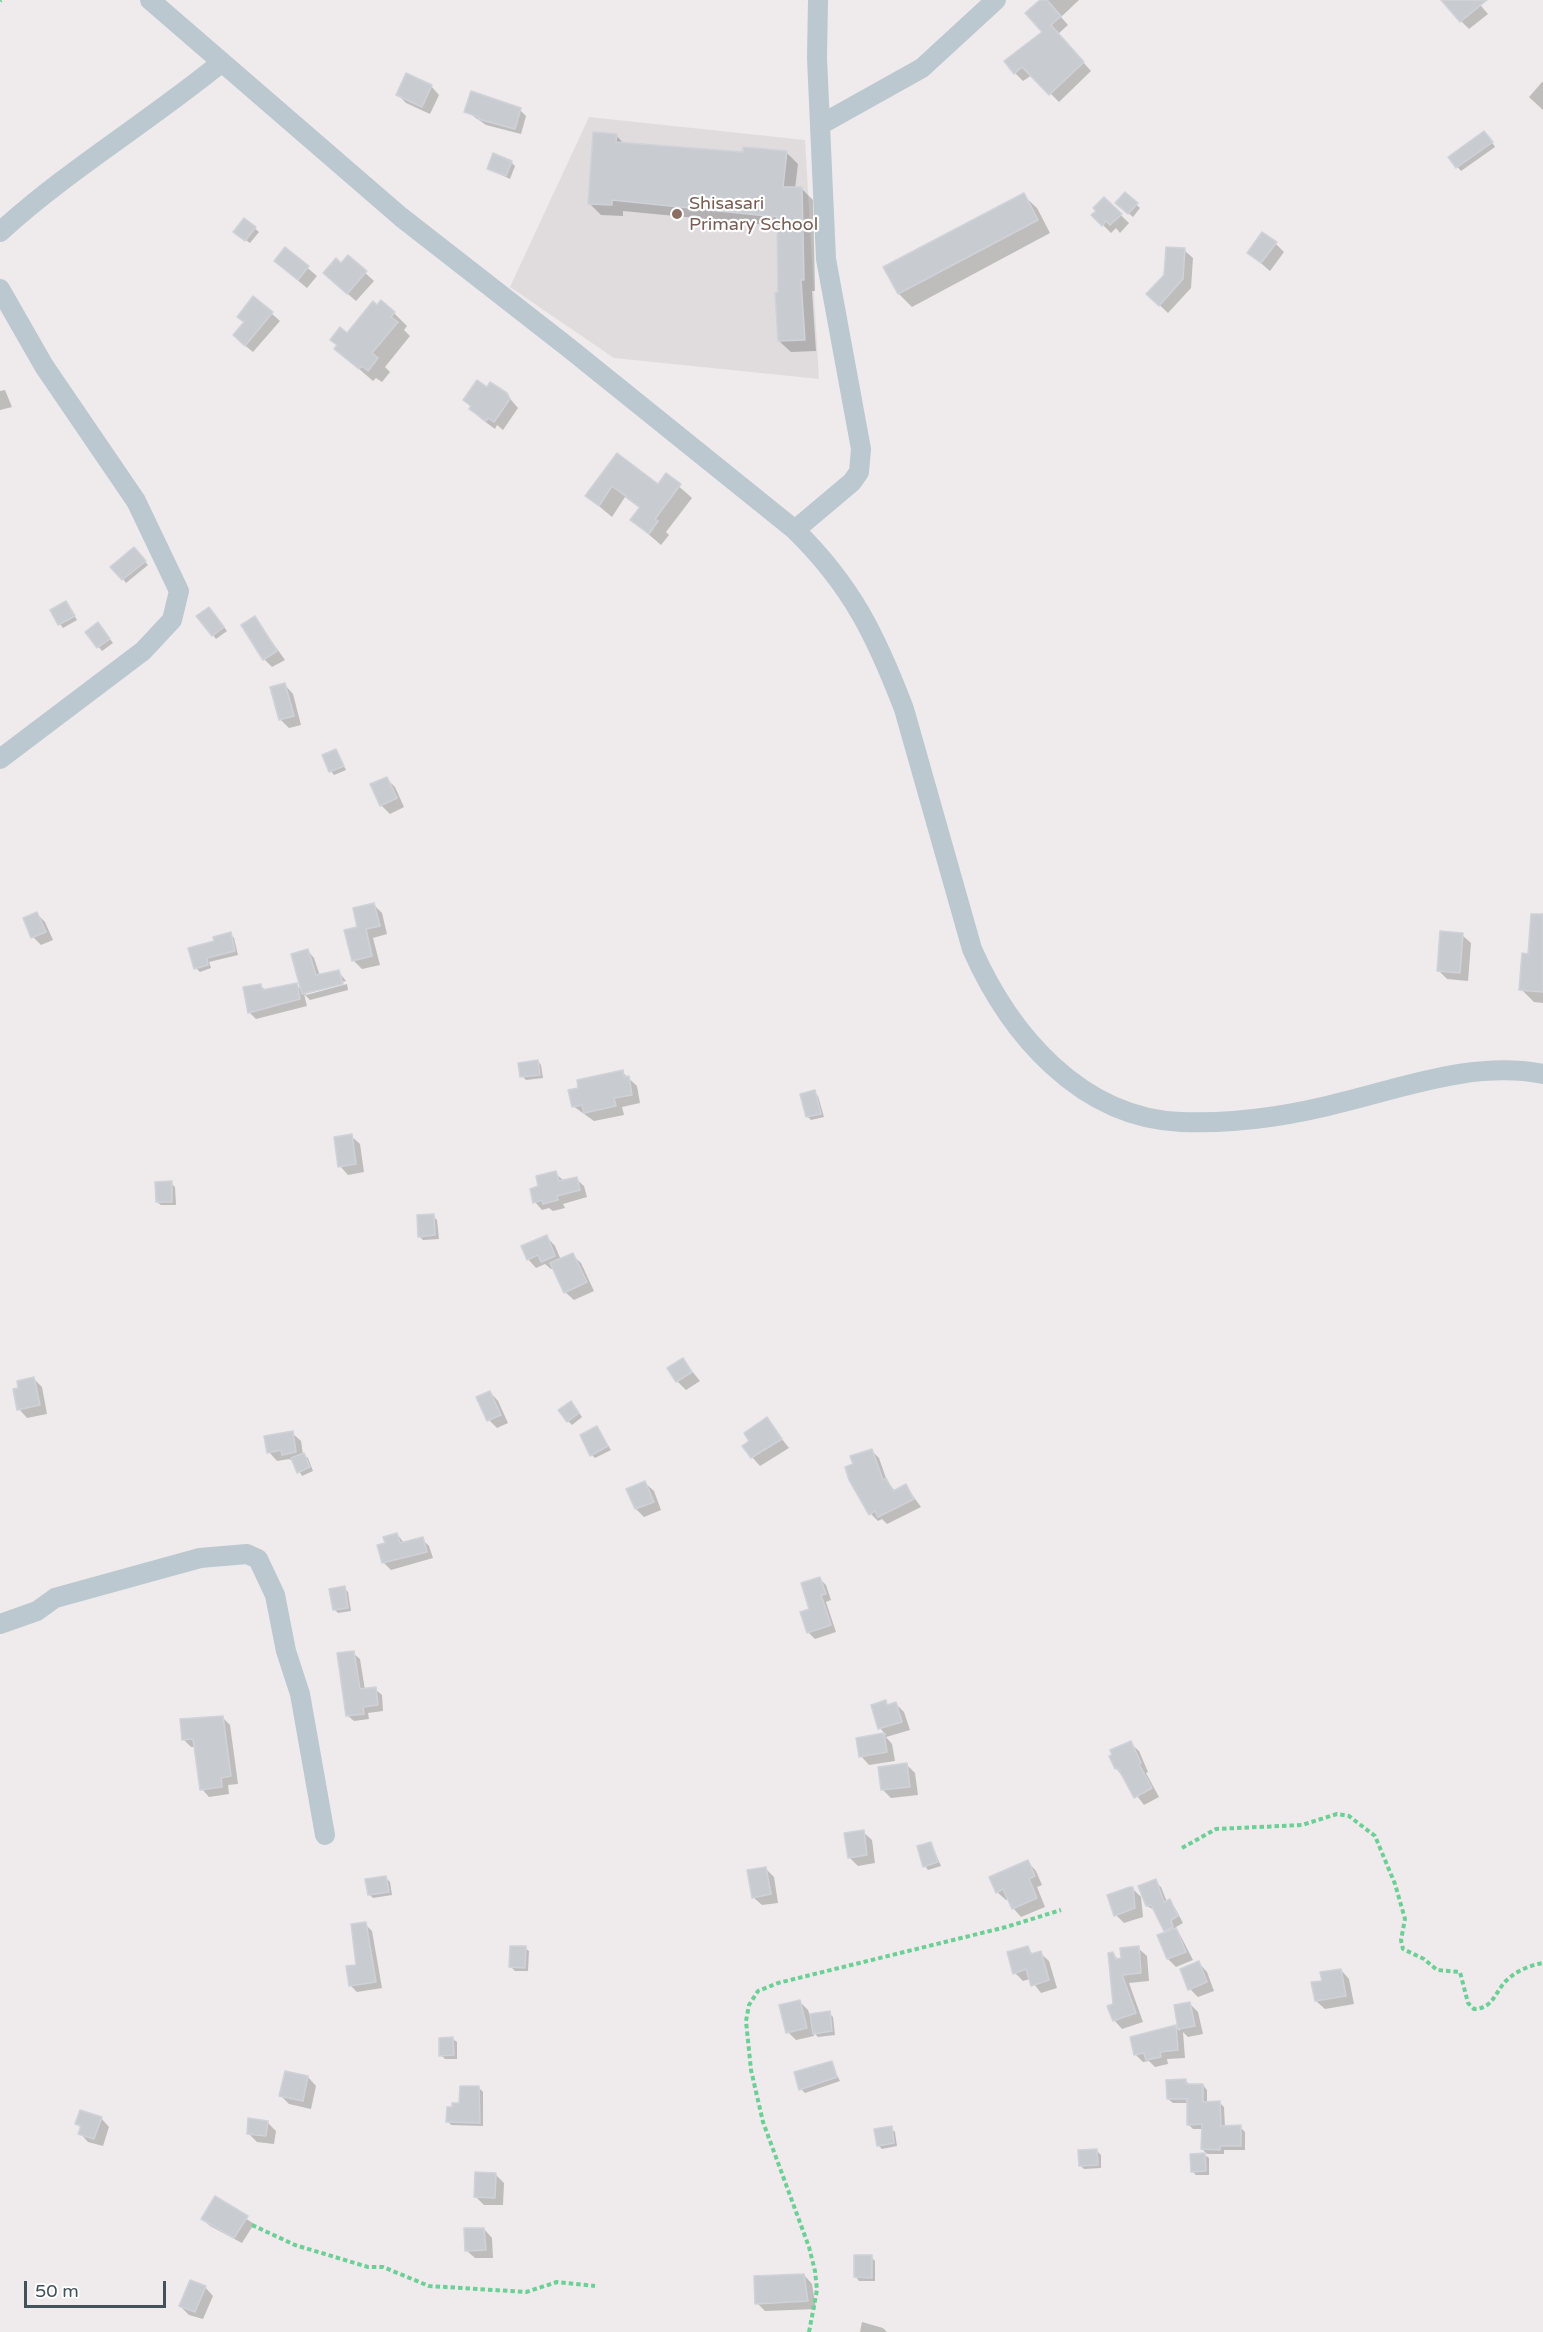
<!DOCTYPE html>
<html>
<head>
<meta charset="utf-8">
<style>
  body { margin:0 }
  #map { position:relative; width:1543px; height:2332px; overflow:hidden; background:#efebec; font-family:"Varela Round",sans-serif }
  canvas { display:block }
  .scale { position:absolute; left:24px; top:2281px; width:142px; height:27px; box-sizing:border-box; border:3px solid #43515a; border-top:0; padding-left:8px; font-size:18px; line-height:21px; white-space:nowrap; color:#43515a; -webkit-text-stroke:4px #fff; paint-order:stroke }
</style>
</head>
<body>
<div id="map">
<canvas width="1543" height="2332"></canvas>
<div class="scale">50 m</div>
</div>
<script>
const context = document.querySelector('canvas').getContext('2d');
context.lineJoin = 'round';
function paint(path, color) { context.fillStyle = color; context.fill(path, 'evenodd'); }
function trace(path, color, width, dash) { context.strokeStyle = color; context.lineWidth = width; context.lineCap = dash ? 'butt' : 'round'; context.setLineDash(dash || []); context.stroke(path); }
function drawText(font, color, halo, rows, align = 'center') {
  context.font = font + ' "Varela Round",sans-serif'; context.lineWidth = 4.5; context.setLineDash([]); context.textBaseline = 'middle'; context.strokeStyle = halo; context.fillStyle = color; for (const [text, x, y, turn = 0] of rows) {
    context.save(); context.translate(x, y); context.rotate((+turn || 0) * Math.PI / 180); context.textAlign = isNaN(turn) ? turn : align; if (halo) context.strokeText(text, 0, 0); context.fillText(text, 0, 0); context.restore();
  }
}
const education = new Path2D(`
  M589,117L805,140L819,379L614,358L510,287Z`);
const shadow = new Path2D(`
  M1042,0H1079L1061,17L1068,25L1058,34L1091,71L1059,102L1032,75L1023,81L1015,73L1044,32Z
  M1456,0H1476L1488,14L1469,29L1461,21Z
  M1543,81V110L1529,97Z
  M431,86L439,95L430,114L406,103L398,95Z
  M520,110L526,116L521,134L486,125L466,111Z
  M616,135L624,144L744,153L786,152L798,164L795,189H802L813,200L815,291H812L816,351L791,352L779,341V226L623,211V216L601,215L589,203Z
  M1488,136L1495,147L1461,171L1450,158Z
  M511,162L515,166L510,179L488,169Z
  M1125,194L1140,208L1133,217L1117,203Z
  M1023,195L1037,208L1050,233L912,307L899,294L885,268Z
  M1104,199L1129,223L1120,233L1116,228L1111,233L1093,215Z
  M245,220L259,232L250,243L239,235Z
  M1276,244L1284,252L1270,271L1249,253Z
  M285,249L317,276L307,288L284,269Z
  M1184,250L1193,258L1191,288L1168,313L1148,294Z
  M348,257L374,281L356,301L333,281L341,265Z
  M254,298L280,321L253,352L242,343Z
  M394,313L407,326L404,330L410,336L385,367L390,372L382,382L376,378L373,381L336,349L347,335Z
  M487,389L506,394L518,408L503,430L497,425L495,429L480,418L465,400Z
  M5,390L12,407L0,410V391Z
  M617,456L658,486L666,475L692,498L666,532L669,535L661,545L632,520L641,509L625,497L612,517L587,496Z
  M138,553L148,565L126,583L123,579Z
  M66,602L77,620L63,628L60,624Z
  M213,613L227,631L216,639L213,635Z
  M255,618L285,660L272,667L264,659Z
  M101,628L113,643L102,651L87,632Z
  M285,685L293,694L301,725L289,728L280,719Z
  M336,751L346,770L334,775L331,771Z
  M387,779L395,787L404,807L390,814L381,805Z
  M373,904L382,913L387,934L373,938L380,965L362,969L353,960L359,928Z
  M37,914L45,922L53,940L41,945L33,937Z
  M230,934L234,938L238,955L209,962L211,968L200,972L196,968L216,942Z
  M1462,935L1471,943L1468,981L1447,979L1439,971Z
  M1543,944V1003L1534,1002L1521,989L1530,955Z
  M308,951L314,958L320,976L338,971L346,981L306,992V995L347,984L348,990L310,1000L304,994L307,1006L256,1019L249,1012L260,985L266,991L296,985L303,991Z
  M538,1061L541,1065L543,1078L526,1080L522,1076Z
  M622,1072L637,1086L640,1103L622,1107L624,1115L594,1121L573,1106Z
  M814,1092L818,1096L824,1117L811,1120L808,1117Z
  M351,1136L360,1144L364,1172L348,1175L340,1166Z
  M555,1173L563,1180L576,1179L584,1186L587,1197L563,1204L565,1208L553,1211L549,1208L542,1210L535,1202L540,1188Z
  M171,1183L175,1187L176,1205H161L157,1202Z
  M433,1216L437,1220L439,1239L423,1240L419,1236Z
  M547,1237L555,1246L561,1260L572,1255L581,1263L594,1291L574,1300L565,1292L554,1268L551,1269L545,1264L536,1268L528,1259Z
  M683,1360L700,1381L686,1390L677,1381Z
  M34,1379L42,1387L47,1414L27,1418L19,1409Z
  M490,1392L498,1401L508,1423L497,1428L489,1420Z
  M574,1406L582,1417L572,1425L568,1421Z
  M766,1419L789,1448L760,1466L752,1457L751,1441Z
  M597,1428L611,1450L595,1458L592,1455Z
  M292,1433L301,1441L303,1455L308,1458L313,1471L302,1476L294,1462L289,1459L277,1461L269,1452Z
  M872,1451L879,1458L887,1481L895,1491L905,1485L921,1507L887,1524L882,1519L878,1521L871,1514Z
  M645,1483L654,1491L661,1510L644,1517L636,1509Z
  M397,1534L404,1543L422,1539L429,1546L433,1558L391,1570L384,1563L379,1546L387,1544Z
  M820,1579L826,1585L831,1600L826,1602L836,1632L815,1639L808,1632Z
  M344,1588L348,1592L351,1611L338,1613L334,1609Z
  M353,1653L360,1659L365,1690L375,1689L382,1695L383,1711L368,1713L369,1719L354,1721L347,1715Z
  M885,1702L889,1706L896,1704L904,1712L910,1730L886,1737L892,1744L895,1761L869,1765L861,1756L858,1739L886,1735L880,1728Z
  M222,1717L230,1725L238,1784L228,1785L229,1794L209,1797L202,1789L196,1747H191L183,1739Z
  M1130,1743L1139,1751L1148,1772L1146,1773L1159,1797L1144,1805L1116,1768Z
  M907,1765L915,1773L918,1795L891,1798L883,1790Z
  M863,1832L872,1840L875,1863L858,1866L849,1857Z
  M931,1843L941,1866L928,1870L925,1866Z
  M1028,1862L1036,1871L1042,1885L1037,1887L1045,1907L1021,1917L1013,1908L1009,1899L1006,1900L997,1892Z
  M765,1868L774,1877L778,1903L762,1905L753,1897Z
  M386,1878L390,1882L392,1895L373,1898L369,1894Z
  M1155,1881L1161,1887L1167,1902L1169,1901L1175,1908L1183,1923L1176,1927L1193,1960L1176,1967L1168,1959V1932L1156,1911L1147,1906Z
  M1133,1889L1141,1897L1143,1917L1124,1923L1116,1915Z
  M365,1924L372,1931L382,1988L357,1992L350,1985L358,1966Z
  M525,1948L529,1951L528,1971H515L511,1967Z
  M1027,1948L1034,1955L1040,1953L1049,1961L1057,1988L1041,1993L1030,1979L1023,1981L1015,1973Z
  M1138,1948L1147,1956L1149,1981L1129,1983L1143,2022L1122,2029L1114,2020L1113,1954L1119,1960Z
  M1199,1963L1207,1972L1214,1991L1198,1997L1190,1989Z
  M1341,1970L1349,1979L1354,2004L1325,2009L1316,2001L1323,1982Z
  M800,2002L808,2010L810,2016L829,2013L833,2017L835,2035L818,2037L814,2033V2036L796,2040L788,2032Z
  M1190,2004L1198,2012L1203,2034L1188,2037L1183,2032L1185,2058L1167,2059L1168,2064L1155,2067L1149,2061L1143,2062L1136,2055L1176,2027L1180,2031L1175,2007Z
  M453,2039L457,2042V2059H445L441,2055Z
  M831,2063L840,2081L805,2093L801,2089Z
  M308,2077L316,2086L311,2109L289,2104L281,2096Z
  M1185,2080L1190,2085H1203L1207,2090V2103L1219,2102L1224,2107L1225,2127H1240L1245,2132V2150H1224V2154H1207L1202,2149L1203,2129H1193L1188,2124V2103H1173L1168,2099Z
  M479,2088L483,2092V2126L451,2125L448,2121Z
  M101,2118L109,2127L103,2146L88,2142L80,2133L81,2128L77,2124Z
  M267,2122L276,2131L274,2144L257,2142L248,2133Z
  M891,2128L895,2132L897,2146L882,2149L878,2145Z
  M1097,2151L1101,2155V2168L1084,2169L1080,2165Z
  M1205,2155L1209,2158V2175H1196L1192,2171Z
  M495,2174L504,2183L503,2205H484L475,2196Z
  M216,2198L254,2224L242,2243L210,2226L203,2219Z
  M484,2229L492,2238L493,2258H475L466,2250Z
  M871,2257L875,2261V2281H859L856,2277Z
  M804,2275L812,2284L816,2309L765,2311L757,2303Z
  M205,2287L213,2296L203,2319L189,2315L180,2306Z
  M862,2322L883,2328L887,2332H860Z`);
const building = new Path2D(`
  M1040,0H1047L1061,16L1051,25L1084,62L1049,95L1022,67L1014,74L1004,61L1042,32L1025,13Z
  M1441,0H1487L1460,22Z
  M406,73L432,85L422,107L396,95Z
  M471,91L521,108L515,129L478,119L479,117L464,112Z
  M1484,131L1493,142L1456,168L1448,157Z
  M593,132L617,134L616,142L743,152V147L787,151L783,187H802L804,280H801L805,340L778,341L775,293L778,292L777,217L612,200V205L588,204Z
  M493,153L512,161L506,176L487,169Z
  M1125,192L1138,203L1128,214L1115,203Z
  M1024,193L1038,220L898,294L883,267Z
  M1104,197L1122,214L1110,225L1106,221L1102,226L1091,215L1096,211L1093,208Z
  M244,218L256,227L245,241L233,232Z
  M1262,232L1277,242L1261,263L1247,253Z
  M285,247L309,266L298,280L274,261Z
  M1166,247L1185,248L1183,279L1159,306L1146,294L1164,275Z
  M348,255L367,271L347,294L323,273L336,258L341,263Z
  M253,296L273,312L245,346L233,335L244,322L237,317Z
  M381,300L395,312L391,317L398,322L372,353L378,358L368,371L362,366L359,369L334,349L337,345L330,340L340,327L347,333L373,301L377,305Z
  M477,380L487,387L490,382L507,393L510,399L494,422L488,418L486,421L469,409L471,406L463,400Z
  M617,453L658,484L666,473L681,484L655,519L658,521L649,534L630,520L640,507L612,486L599,506L585,496Z
  M134,547L146,561L122,580L110,567Z
  M66,601L75,616L58,625L50,610Z
  M209,607L224,627L212,636L196,616Z
  M255,616L277,651L263,660L241,625Z
  M98,622L110,639L97,648L85,632Z
  M285,683L294,716L279,720L270,687Z
  M336,749L344,766L329,772L322,755Z
  M387,777L397,798L380,806L370,784Z
  M374,903L380,926L366,929L372,956L352,961L344,930L357,927L353,908Z
  M37,912L46,932L31,938L23,918Z
  M1531,914H1543V992L1519,990L1522,953L1528,954Z
  M1440,931L1463,933L1460,973L1437,971Z
  M231,932L235,951L207,958L208,965L194,969L188,948L214,941L213,937Z
  M308,949L316,975L339,970L343,984L302,994L291,954Z
  M297,983L300,999L248,1013L243,987L261,984L262,990Z
  M538,1060L540,1075L520,1077L518,1063Z
  M623,1070L624,1077L629,1076L632,1095L614,1098L616,1106L584,1113L582,1105L572,1107L568,1090L578,1088L577,1080Z
  M815,1090L821,1114L806,1117L800,1094Z
  M352,1134L356,1164L338,1167L334,1137Z
  M556,1171L559,1181L577,1177L580,1190L557,1196L558,1200L543,1204L542,1200L533,1203L530,1189L538,1186L536,1176Z
  M172,1181V1202H156L155,1182Z
  M434,1214L435,1235L418,1237L417,1215Z
  M547,1235L555,1256L541,1262L538,1255L527,1260L521,1246Z
  M573,1253L587,1282L564,1293L550,1263Z
  M683,1358L692,1372L676,1382L667,1368Z
  M34,1377L40,1405L17,1410L13,1389L18,1388L17,1381Z
  M490,1391L501,1415L487,1421L476,1397Z
  M571,1401L579,1413L567,1422L558,1410Z
  M767,1417L782,1439L751,1458L742,1446L749,1441L744,1433Z
  M597,1426L608,1446L590,1456L580,1435Z
  M293,1431L296,1452L282,1455L281,1450L267,1453L264,1436Z
  M872,1449L883,1480L886,1478L893,1491L906,1484L914,1499L878,1517L875,1511L869,1515L849,1480L845,1467L853,1464L850,1456Z
  M304,1453L310,1467L297,1473L291,1458Z
  M645,1481L654,1502L635,1509L626,1489Z
  M397,1533L400,1543L423,1537L427,1552L382,1563L377,1545L385,1543L383,1537Z
  M820,1577L826,1594L821,1595L831,1625L807,1633L800,1612L809,1609L801,1583Z
  M345,1586L348,1608L333,1610L329,1589Z
  M354,1651L360,1689L376,1687L378,1705L363,1707L364,1714L346,1716L337,1653Z
  M886,1700L887,1705L896,1702L902,1722L878,1729L871,1705Z
  M223,1716L231,1776L221,1778L222,1787L200,1790L193,1739L182,1740L180,1719Z
  M884,1733L887,1752L859,1757L856,1738Z
  M1131,1741L1141,1763L1139,1764L1152,1788L1134,1798L1118,1768L1115,1769L1109,1756L1112,1755L1110,1750Z
  M907,1763L910,1787L881,1790L878,1767Z
  M864,1830L867,1855L848,1858L844,1833Z
  M931,1842L938,1862L923,1867L917,1846Z
  M1028,1860L1035,1876L1029,1879L1037,1898L1012,1909L1003,1889L996,1893L989,1877Z
  M766,1867L771,1894L752,1898L747,1870Z
  M386,1876L389,1892L368,1895L365,1879Z
  M1156,1879L1164,1902L1170,1899L1178,1916L1171,1920L1173,1927L1164,1931L1151,1905L1146,1906L1138,1886Z
  M1130,1887H1133L1135,1908L1114,1916L1107,1895Z
  M366,1922L376,1982L349,1986L346,1966L356,1965L351,1924Z
  M1176,1928L1186,1952L1167,1959L1157,1935Z
  M510,1946H526L525,1968L509,1967Z
  M1028,1946L1031,1954L1041,1951L1049,1980L1031,1986L1026,1969L1013,1974L1007,1952Z
  M1139,1946L1141,1973L1122,1975L1136,2013L1113,2021L1107,2006L1113,2004L1108,1953L1113,1952L1116,1959L1121,1958L1120,1948Z
  M1199,1961L1207,1982L1188,1990L1180,1969Z
  M1341,1969L1346,1996L1315,2001L1311,1982L1322,1981L1320,1972Z
  M800,2000L807,2028L786,2033L779,2005Z
  M1190,2002L1195,2026L1178,2029L1174,2005Z
  M830,2011L832,2031L813,2034L810,2014Z
  M1176,2025L1178,2050L1160,2052L1161,2057L1146,2060L1144,2053L1134,2055L1130,2037Z
  M453,2037L454,2055L439,2056V2038Z
  M832,2061L837,2077L799,2090L794,2072Z
  M285,2071L308,2076L303,2101L279,2096Z
  M1186,2079V2084H1203V2102L1220,2101L1221,2126L1241,2125V2146H1220V2150L1201,2149L1202,2124L1187,2125V2099H1167L1166,2080Z
  M460,2086H479L480,2123L446,2122L447,2107H452V2103H459Z
  M80,2110L102,2117L94,2139L78,2134L81,2126L75,2124Z
  M248,2118L268,2121L266,2136L247,2134Z
  M892,2126L894,2143L877,2146L874,2129Z
  M1097,2149L1098,2165L1079,2166L1078,2150Z
  M1205,2153L1206,2171L1191,2172L1190,2154Z
  M475,2172L496,2173L495,2198L474,2197Z
  M215,2196L248,2216L234,2238L201,2219Z
  M464,2228H484L486,2250L465,2251Z
  M854,2255H872V2278L854,2277Z
  M804,2274L808,2301L755,2304L754,2276Z
  M190,2280L206,2286L195,2312L179,2306Z`);
const path = new Path2D(`
  M0,1L1,0
  M1182,1848L1216,1829L1302,1825L1337,1814L1349,1816L1375,1836L1395,1884L1405,1919L1401,1940L1403,1949L1424,1959L1437,1970L1460,1972L1468,2003L1474,2009C1495,2008 1495,1990 1508,1979C1518,1970 1531,1965 1543,1963
  M252,2225L295,2245L368,2267H383L429,2286L526,2292L557,2282L595,2286
  M809,2332L817,2290L815,2271L809,2247L763,2122L751,2070L746,2021L749,2005L758,1991L778,1983L1006,1927L1061,1910`);
const minor = new Path2D(`
  M150,0L401,217L569,348L795,530C852,586 876,636 904,709L972,949C1009,1033 1080,1118 1181,1122C1235,1124 1295,1115 1347,1101C1411,1085 1477,1061 1543,1074
  M820,125L922,68L996,0
  M0,232C69,169 150,121 222,62
  M0,289L44,366L136,501L179,591L172,620L143,651L0,759
  M795,530L852,482L859,472L861,449L826,259L817,58L818,0
  M0,1624L37,1611L55,1598L200,1558L247,1554L258,1559L275,1595L286,1651L300,1694L325,1835`);
const markers = [
  [677,214,6,"#8d6e63"]
];
const educationNames = [
  ["Shisasari",689,204],
  ["Primary School",689,225]
];
paint(education, '#e0dcde');
paint(shadow, '#0003');
paint(building, '#c8ccd1');
trace(building, '#cfd2d8', 1.5);
trace(path, '#6cd096', 4, [4.5, 3]);
trace(minor, '#bbc8cf', 20);
for (const [x, y, r, color] of markers) { const dot = new Path2D(); dot.arc(x, y, r, 0, 2 * Math.PI); context.fillStyle = color; context.fill(dot); trace(dot, '#fff', 2); }
drawText('18px', '#785e54', '#fff', educationNames, 'left');
</script>
</body>
</html>
